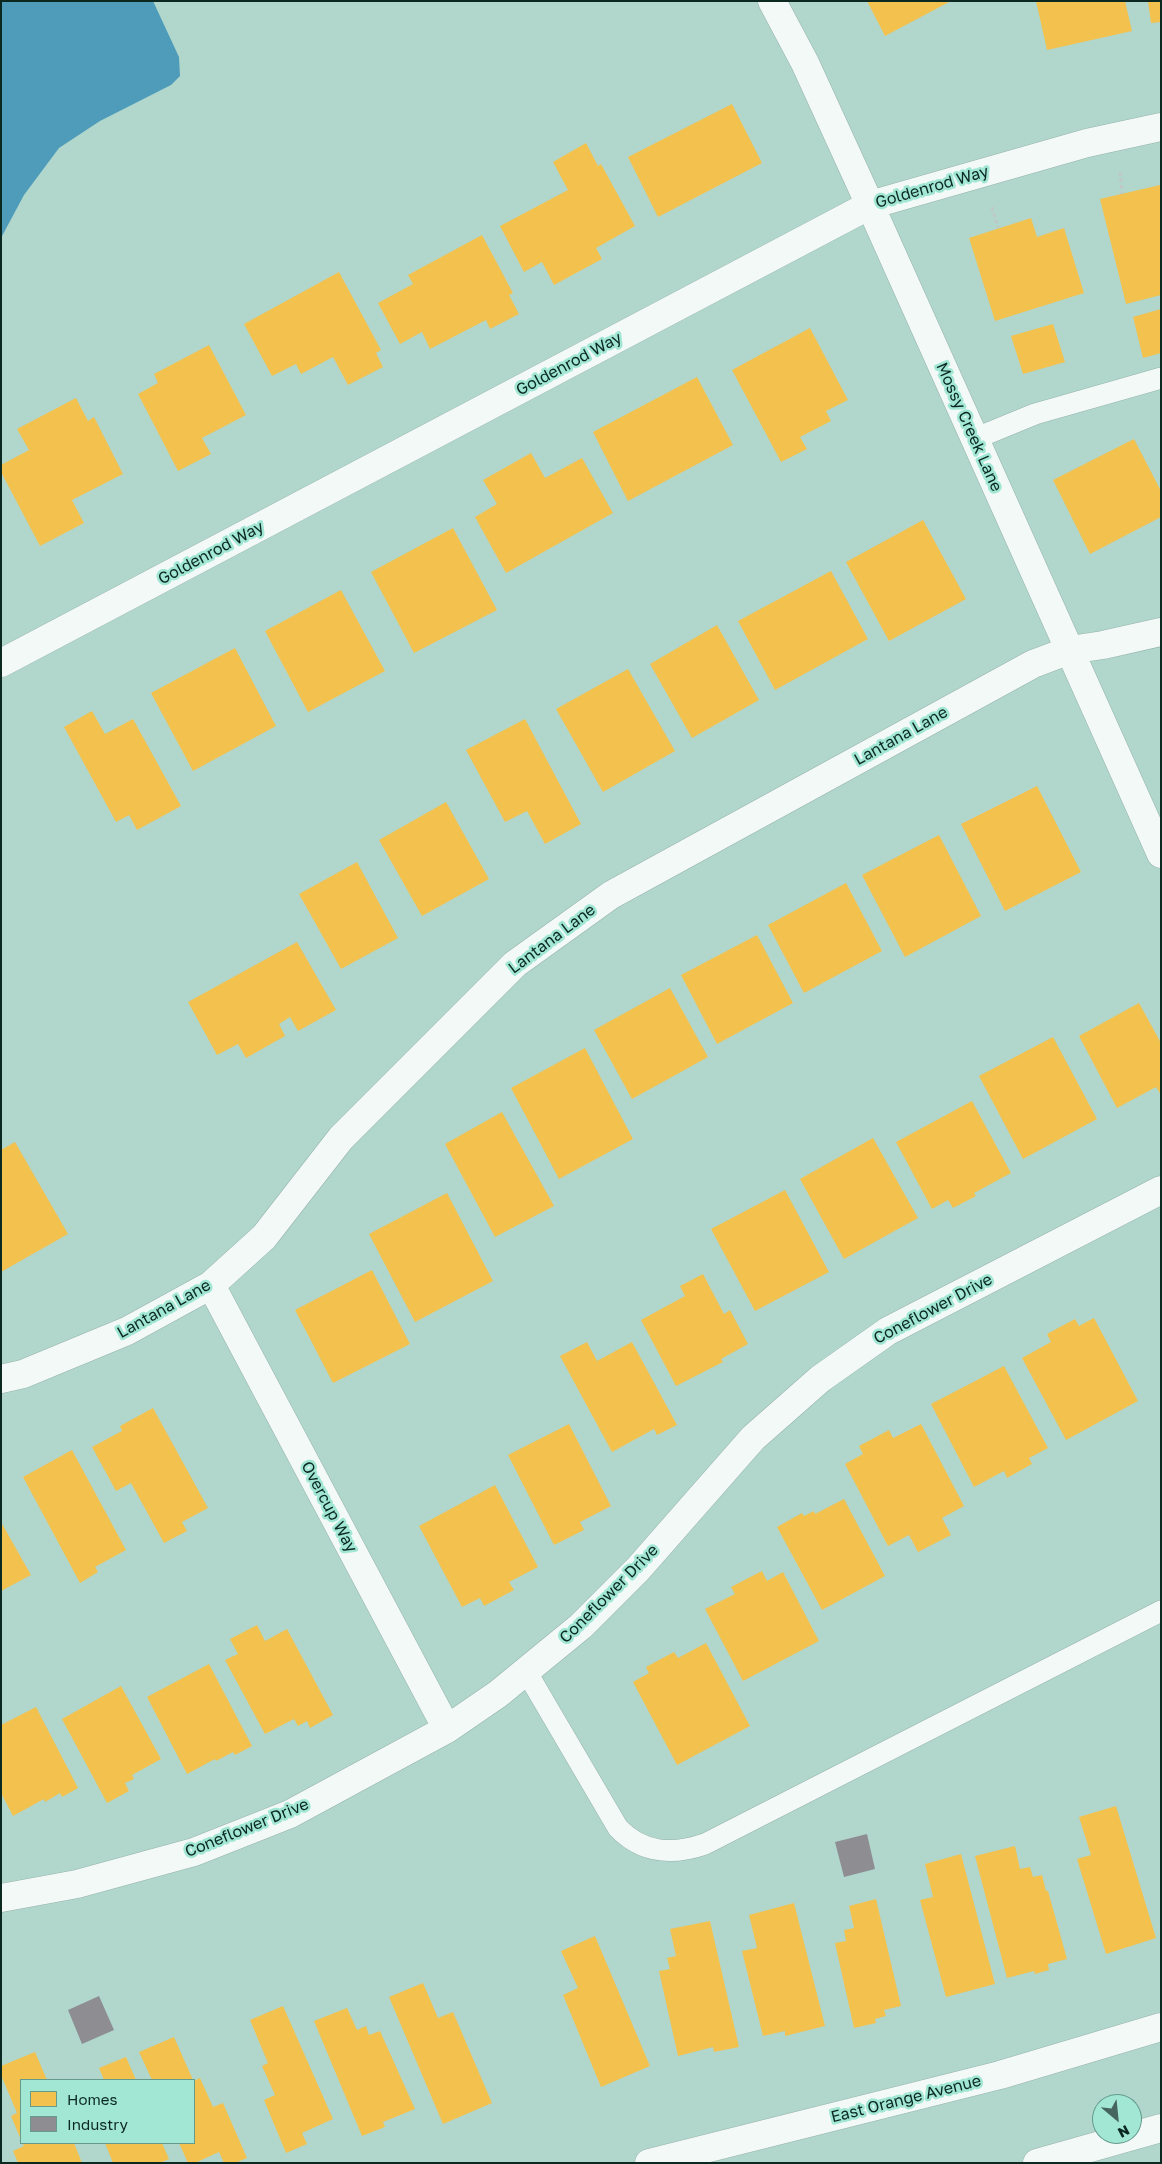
<!DOCTYPE html>
<html>
<head>
<meta charset="utf-8">
<style>
  body { margin:0 }
  #map { position:relative; width:1162px; height:2164px; overflow:hidden; background:#b1d7cc; font-family:"Golos Text",sans-serif }
  canvas { display:block }
  .frame { position:absolute; inset:0; border:2px solid #0b2821; pointer-events:none }
  .legend { position:absolute; left:20px; top:2079px; width:175px; height:65px; box-sizing:border-box; background:#a1e7d3; border:1px solid #659b8c; margin:0; padding:6px 9px; list-style:none; font-size:15px; color:#0b2821 }
  .legend li { display:flex; align-items:center; gap:10px; height:25px }
  .legend b { width:25px; border:1px solid #659b8c }
  .north { position:absolute; left:1092px; top:2094px; width:50px; height:50px; box-sizing:border-box; background:#a1e7d3; border:1px solid #659b8c; border-radius:50%; rotate:152deg; font-size:14px; font-weight:700; line-height:20px; text-align:center; color:#0b2821 }
  .north::after { content:''; display:block; margin:auto; width:18px; height:22px; background:#45655d; clip-path:polygon(50% 0,100% 100%,50% 72%,0 100%) }
</style>
</head>
<body>
<div id="map">
<canvas width="1162" height="2164"></canvas>
<div class="frame"></div>
<ul class="legend">
<li><b style="height:14px;background:#f2c14e"></b>Homes</li>
<li><b style="height:14px;background:#8d8d92"></b>Industry</li>
</ul>
<div class="north">N</div>
</div>
<script>
const context = document.querySelector('canvas').getContext('2d');
context.lineJoin = 'round';
function paint(path, color) { context.fillStyle = color; context.fill(path, 'evenodd'); }
function trace(path, color, width, dash) { context.strokeStyle = color; context.lineWidth = width; context.lineCap = dash ? 'butt' : 'round'; context.setLineDash(dash || []); context.stroke(path); }
function drawText(font, color, halo, rows, align = 'center') {
  context.font = font + ' "Golos Text",sans-serif'; context.lineWidth = 5; context.setLineDash([]); context.textBaseline = 'middle'; context.strokeStyle = halo; context.fillStyle = color; for (const [text, x, y, turn = 0] of rows) {
    context.save(); context.translate(x, y); context.rotate((+turn || 0) * Math.PI / 180); context.textAlign = isNaN(turn) ? turn : align; if (halo) context.strokeText(text, 0, 0); context.fillText(text, 0, 0); context.restore();
  }
}
const water = new Path2D(`
  M1,1H153L179,57L180,76L171,85L100,121L59,148L24,195L1,238Z`);
const homes = new Path2D(`
  M867,1H951L885,36Z
  M1036,1H1125L1132,31L1047,50Z
  M1148,1H1161V22L1151,23Z
  M732,104L762,163L658,217L628,157Z
  M586,143L598,166L601,164L635,226L596,248L602,259L554,285L542,262L524,272L500,226L568,190L553,162Z
  M1160,185L1161,295L1126,304L1100,199Z
  M1031,218L1037,237L1064,228L1084,293L995,321L969,238Z
  M482,235L513,293L509,295L519,314L490,329L486,320L430,349L422,332L400,344L378,303L413,284L408,275Z
  M339,272L381,350L376,353L383,367L348,385L333,357L301,374L296,364L272,376L244,324Z
  M1161,309V353L1143,358L1133,317Z
  M1053,324L1065,362L1023,374L1011,336Z
  M810,328L848,400L826,411L831,421L800,437L807,449L781,462L732,370Z
  M209,345L246,415L202,438L211,454L178,471L138,394L158,383L154,374Z
  M697,377L733,445L628,501L593,432Z
  M76,398L88,421L94,417L123,474L72,500L84,523L40,546L1,472V465L29,450L17,429Z
  M1134,439L1161,491V517L1090,554L1053,480Z
  M531,453L545,478L582,458L613,513L506,573L475,517L497,504L483,480Z
  M923,520L966,599L889,641L846,562Z
  M453,528L497,610L414,653L371,572Z
  M831,571L868,639L775,690L738,621Z
  M341,590L385,671L308,712L265,631Z
  M717,625L759,700L692,738L650,664Z
  M235,648L276,726L193,771L151,693Z
  M628,669L675,751L603,792L556,709Z
  M92,711L105,734L133,719L181,806L137,830L129,815L116,822L64,727Z
  M525,719L581,824L545,844L527,811L505,822L466,750Z
  M1037,786L1081,872L1005,911L961,824Z
  M446,802L489,879L422,916L379,840Z
  M939,835L981,916L905,957L862,875Z
  M357,862L398,938L341,969L299,894Z
  M846,883L882,951L804,993L768,925Z
  M757,935L793,1003L717,1044L681,975Z
  M297,942L336,1010L298,1031L290,1017L279,1024L285,1036L246,1058L238,1044L217,1055L188,1002Z
  M670,988L708,1057L632,1099L594,1030Z
  M1139,1003L1161,1043V1095L1156,1087L1117,1108L1079,1036Z
  M1053,1037L1097,1119L1023,1159L979,1076Z
  M585,1048L633,1139L559,1179L511,1088Z
  M972,1101L1011,1173L974,1193L976,1196L953,1208L948,1200L932,1209L896,1142Z
  M502,1112L554,1206L495,1237L445,1144Z
  M873,1138L918,1218L844,1259L800,1179Z
  M15,1142L68,1234L1,1272V1150Z
  M785,1190L829,1272L755,1311L711,1229Z
  M447,1193L493,1281L415,1322L369,1234Z
  M372,1270L410,1344L333,1383L295,1310Z
  M703,1274L724,1314L730,1310L748,1344L721,1359L723,1362L676,1386L641,1320L685,1296L680,1286Z
  M1094,1318L1138,1401L1066,1440L1022,1358L1051,1342L1047,1334L1075,1319L1079,1326Z
  M587,1342L597,1361L632,1342L677,1425L657,1435L654,1429L612,1452L560,1356Z
  M1004,1366L1048,1448L1029,1458L1032,1464L1007,1478L1004,1471L974,1487L931,1404Z
  M153,1408L208,1508L182,1522L187,1531L164,1543L131,1483L116,1491L92,1447L122,1431L120,1426Z
  M569,1424L611,1506L580,1522L584,1530L554,1545L508,1455Z
  M921,1424L964,1506L942,1518L951,1535L918,1552L909,1535L888,1546L845,1464L863,1454L859,1446L889,1430L893,1438Z
  M72,1450L126,1550L95,1567L98,1572L80,1583L23,1477Z
  M495,1485L538,1567L509,1582L514,1590L484,1606L480,1598L462,1607L419,1526Z
  M844,1499L885,1576L822,1610L777,1527L802,1513L804,1516L814,1511L815,1514Z
  M1,1522L31,1575L1,1591Z
  M762,1571L767,1581L783,1572L819,1641L743,1681L705,1609L735,1594L731,1587Z
  M257,1625L265,1641L287,1629L333,1715L310,1728L307,1721L298,1726L294,1719L265,1734L225,1660L238,1654L230,1639Z
  M706,1643L750,1726L677,1765L633,1682L649,1673L646,1667L674,1652L678,1658Z
  M209,1664L252,1746L235,1755L233,1752L216,1761L215,1759L187,1774L147,1697Z
  M121,1686L161,1759L132,1775L134,1779L125,1783L129,1791L107,1803L62,1719Z
  M36,1707L78,1788L62,1797L60,1793L45,1802L44,1799L13,1816L1,1793V1725Z
  M1116,1806L1156,1938L1106,1954L1077,1859L1091,1855L1079,1817Z
  M1015,1846L1020,1869L1030,1867L1033,1877L1042,1875L1046,1891H1048L1067,1959L1048,1964L1049,1970L1035,1974L1034,1971L1007,1978L975,1856Z
  M961,1854L995,1984L946,1997L920,1900L933,1897L925,1864Z
  M876,1899L901,2006L884,2010L886,2016L875,2019L876,2023L854,2028L835,1943L846,1941L844,1930L854,1928L849,1906Z
  M794,1903L825,2026L785,2036V2031L763,2036L742,1951L757,1948L749,1915Z
  M710,1921L739,2047L714,2052L713,2047L678,2056L659,1971L670,1969L667,1958L676,1956L670,1929Z
  M595,1936L650,2066L601,2087L563,1995L578,1988L561,1951Z
  M423,1983L438,2018L453,2012L492,2103L443,2124L389,1997Z
  M283,2006L333,2119L302,2133L307,2144L286,2153L264,2100L275,2095L262,2066L268,2063L250,2020Z
  M347,2008L357,2030L366,2026L369,2035L380,2031L415,2109L383,2122L385,2127L362,2136L314,2021Z
  M174,2037L193,2080H152L139,2052Z
  M35,2052L47,2080H21V2140L11,2116L17,2113L1,2075V2066Z
  M126,2057L136,2080H104L99,2068Z
  M200,2078L213,2107L223,2103L247,2158L235,2163H224L219,2152L195,2163H188L179,2143H194V2081Z
  M22,2143H74L82,2163H18L13,2151L24,2146Z
  M105,2143H162L169,2159L160,2163H113Z`);
const industry = new Path2D(`
  M867,1834L875,1869L844,1877L835,1842Z
  M99,1996L114,2030L82,2044L68,2010Z`);
const path = new Path2D(`
  M1120,172L1122,194
  M992,207L998,228`);
const lane = new Path2D(`
  M974,439L1035,414L1161,378
  M526,1671L618,1828C643,1854 673,1855 705,1844L1161,1611`);
const street = new Path2D(`
  M772,1L805,63L870,205L1161,854
  M1,663L870,205L1087,143L1161,127
  M211,1285L447,1729
  M1,1379L23,1374L127,1331L211,1285L264,1237L341,1138L515,964L611,895L1033,664L1070,650L1103,645L1161,632
  M1,1898L77,1884L194,1852L290,1814L447,1729L498,1694L581,1626L638,1569L753,1438L820,1379L888,1331L1161,1190`);
const secondary = new Path2D(`
  M649,2163L1000,2075L1161,2027
  M1037,2163L1161,2128`);
const streetNames = [
  ["Goldenrod Way",932,187,-16],
  ["Goldenrod Way",569,364,-28],
  ["Mossy Creek Lane",969,427,66],
  ["Goldenrod Way",211,553,-28],
  ["Lantana Lane",901,736,-29],
  ["Lantana Lane",552,939,-37],
  ["Lantana Lane",164,1309,-29],
  ["Coneflower Drive",933,1309,-28],
  ["Overcup Way",329,1507,62],
  ["Coneflower Drive",609,1594,-45],
  ["Coneflower Drive",247,1828,-22],
  ["East Orange Avenue",906,2099,-14]
];
paint(water, '#4e9cb9');
paint(homes, '#f2c14e');
paint(industry, '#8d8d92');
trace(lane, '#94b2aa', 22);
trace(street, '#94b2aa', 29);
trace(secondary, '#94b2aa', 29);
trace(path, '#bec9c6', 3, [4, 2.5]);
trace(lane, '#f3f9f7', 21);
trace(street, '#f3f9f7', 28);
trace(secondary, '#f3f9f7', 28);
drawText('16px', '#0b2821', '#a1e7d3', streetNames);
</script>
</body>
</html>
